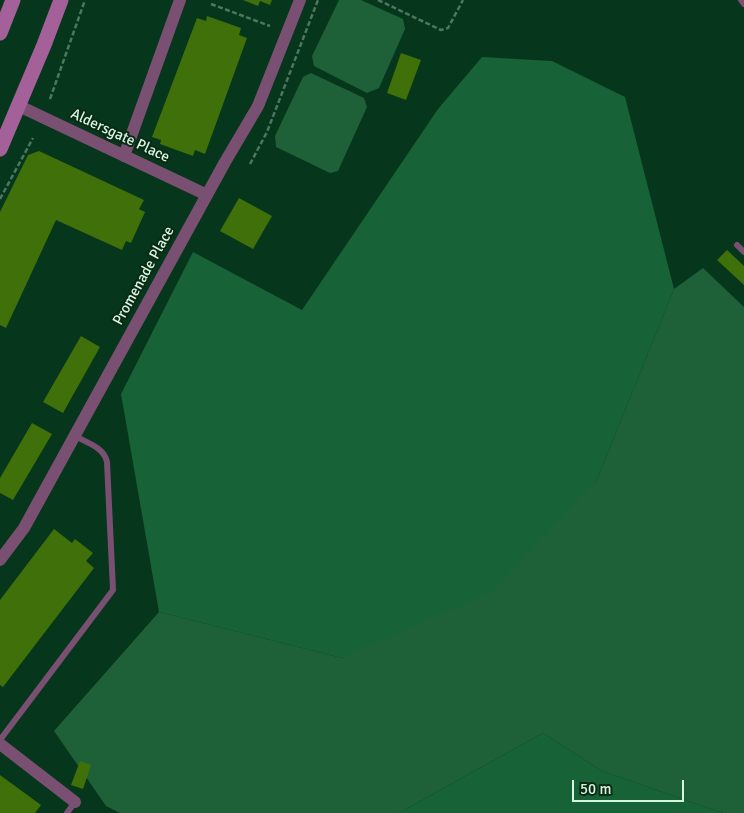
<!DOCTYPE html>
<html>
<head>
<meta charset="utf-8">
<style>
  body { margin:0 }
  #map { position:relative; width:744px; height:813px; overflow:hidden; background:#06361b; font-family:Signika,sans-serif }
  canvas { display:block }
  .scale { position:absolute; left:572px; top:780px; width:112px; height:22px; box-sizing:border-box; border:2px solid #d6f5de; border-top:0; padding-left:6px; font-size:15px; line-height:18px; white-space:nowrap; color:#d6f5de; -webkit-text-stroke:4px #0a2a16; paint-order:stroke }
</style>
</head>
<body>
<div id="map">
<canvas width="744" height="813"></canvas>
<div class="scale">50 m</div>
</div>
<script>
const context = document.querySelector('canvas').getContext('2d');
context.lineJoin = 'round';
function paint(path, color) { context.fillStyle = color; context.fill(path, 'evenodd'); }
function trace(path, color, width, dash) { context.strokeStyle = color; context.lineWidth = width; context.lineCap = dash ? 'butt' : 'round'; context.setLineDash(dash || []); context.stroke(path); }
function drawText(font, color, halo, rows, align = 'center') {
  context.font = font + ' Signika,sans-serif'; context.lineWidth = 4; context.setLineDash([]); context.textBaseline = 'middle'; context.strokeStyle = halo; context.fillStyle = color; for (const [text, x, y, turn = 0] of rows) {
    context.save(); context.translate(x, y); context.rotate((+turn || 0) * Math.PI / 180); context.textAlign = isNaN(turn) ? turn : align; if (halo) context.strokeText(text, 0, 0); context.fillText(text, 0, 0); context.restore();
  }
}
const green = new Path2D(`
  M339,0H361L403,19L405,29L379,88L367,93L314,66L312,56Z
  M311,73L364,98L367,107L338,171L330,173L276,147L275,136L303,77Z
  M703,268L744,307V813H723L602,771L543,733L399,813H120L106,806L54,731L159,612L342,658L596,482L674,289Z`);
const forest = new Path2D(`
  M482,57L552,61L625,97L674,289L596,482L489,593L342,658L159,612L121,394L193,252L302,310L438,109Z
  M543,733L602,771L723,813H399Z`);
const building = new Path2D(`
  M243,0H272L270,5L260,1L258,6Z
  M207,16L241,28L239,35L247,38L205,154L195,150L193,156L160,144L161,140L152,137L197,18L206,21Z
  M401,53L421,60L406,100L387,93Z
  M39,151L144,200L139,209L145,212L131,243L126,241L122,250L56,220L6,328L0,325V212L28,155Z
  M239,198L272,216L253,249L220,231Z
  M727,250L744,266V285L717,260Z
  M81,336L100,347L63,413L43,402Z
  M32,423L52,434L13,500L0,493V478Z
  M54,529L72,543L75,539L93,553L86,561L94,568L3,687L0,685V600Z
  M80,761L91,765L83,789L71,785Z
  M0,775L41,805L35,813H0Z`);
const path = new Path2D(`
  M378,0L441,30L448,28L463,0
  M211,4L270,26
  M50,99L85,0
  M250,164L267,132L318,0
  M0,199L33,138`);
const lane = new Path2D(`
  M741,0L744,4
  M737,245L744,252
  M0,740L113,590L107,462C104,447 87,443 75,436
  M67,813L75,802`);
const street = new Path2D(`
  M19,106L207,195
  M124,156L180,0
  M0,560L24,528L225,162L258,106L300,0
  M0,744L75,802`);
const secondary = new Path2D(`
  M0,33L13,0
  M0,149L44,45L61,0`);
const streetNames = [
  ["Aldersgate Place",120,136,25],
  ["Promenade Place",144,276,-61]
];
paint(green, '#1e6138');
paint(forest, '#176236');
paint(building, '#407009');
trace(path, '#4d775e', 2.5, [5, 2.5]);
trace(lane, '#794f72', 6);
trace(street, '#794f72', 12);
trace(secondary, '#a46199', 15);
drawText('15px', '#d6f5de', '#0a2a16', streetNames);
</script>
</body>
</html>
